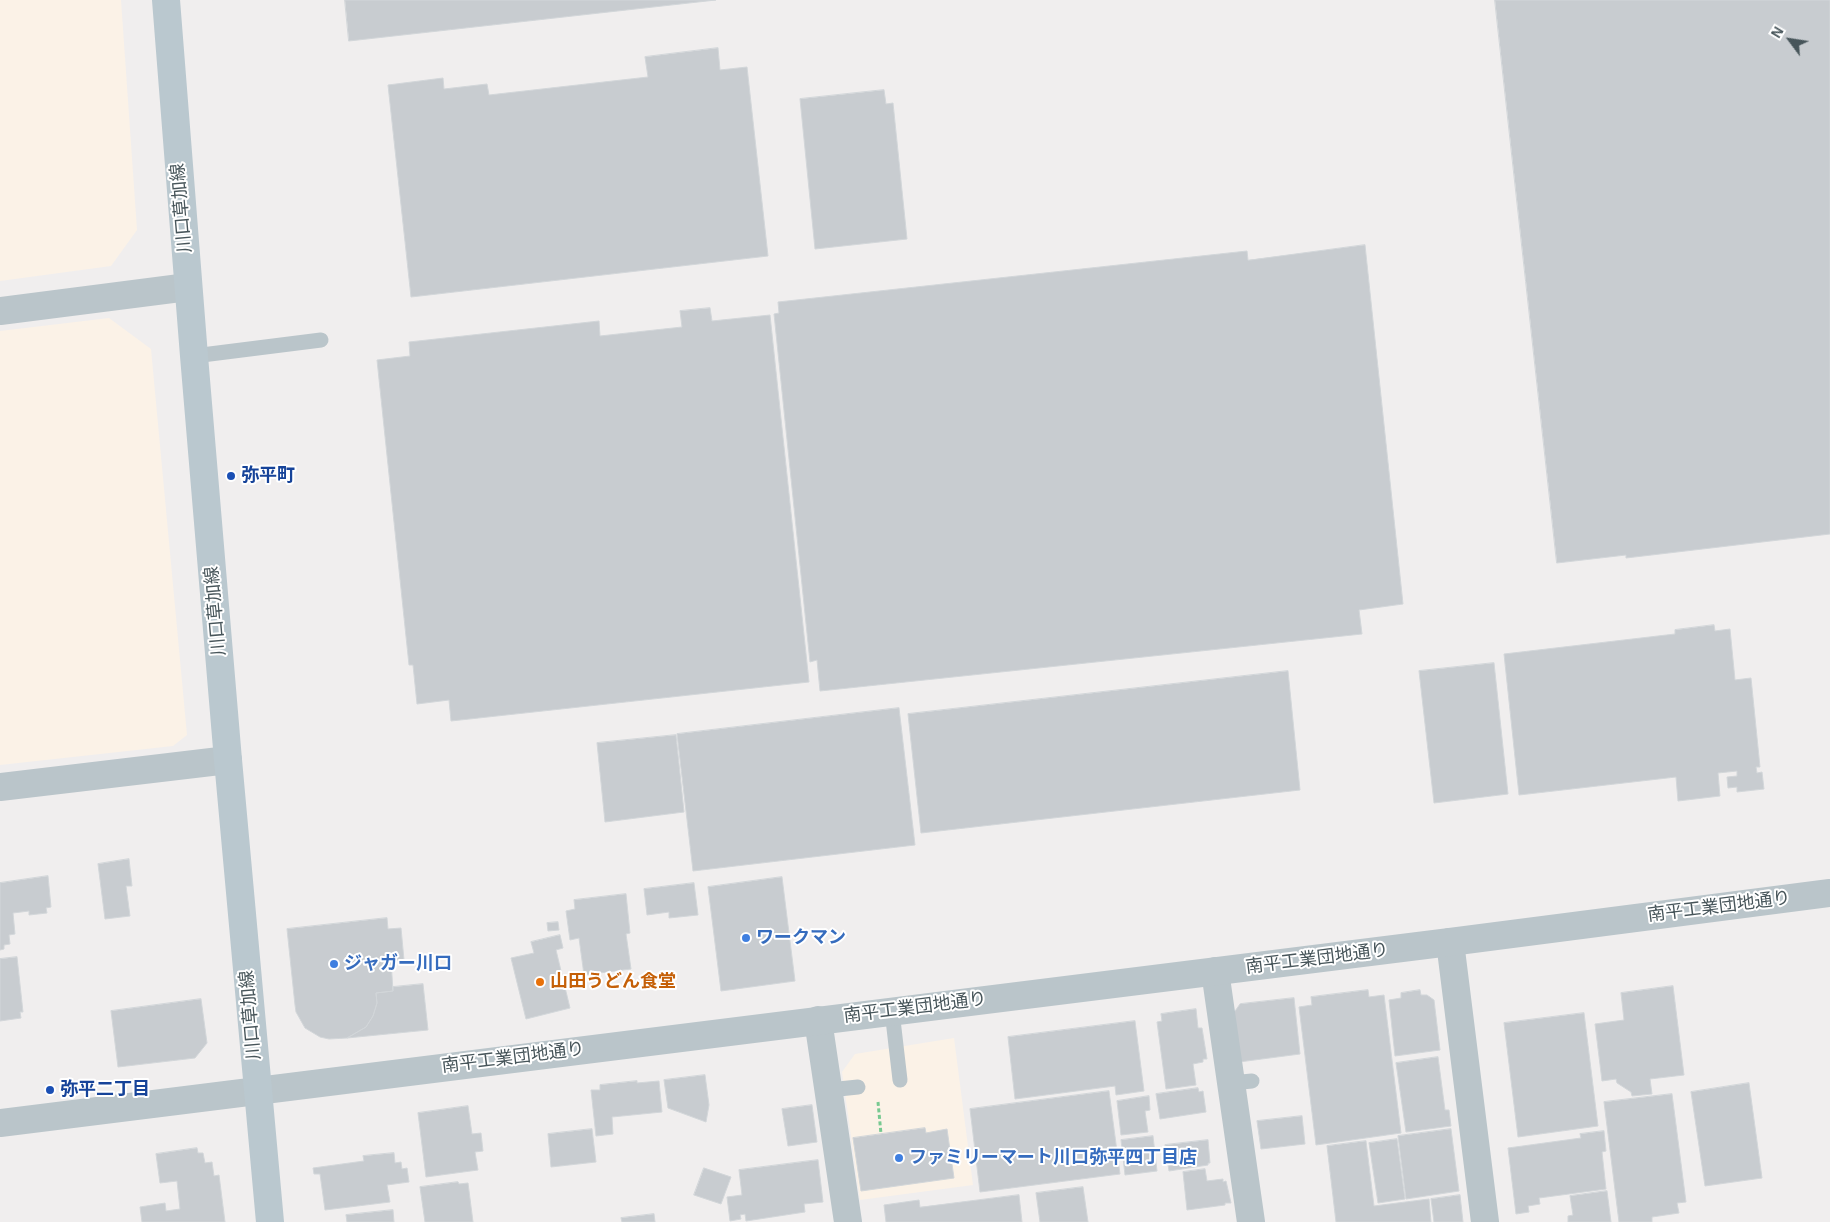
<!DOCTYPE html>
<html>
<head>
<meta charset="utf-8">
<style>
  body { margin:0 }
  #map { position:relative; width:1830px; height:1222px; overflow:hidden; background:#f0eeee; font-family:Arial,sans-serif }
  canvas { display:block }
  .north { position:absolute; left:1765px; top:15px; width:50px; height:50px; -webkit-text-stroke:4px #fff; paint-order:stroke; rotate:301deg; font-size:14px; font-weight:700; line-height:20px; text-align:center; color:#47555a }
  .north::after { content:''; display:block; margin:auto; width:18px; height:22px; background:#47555a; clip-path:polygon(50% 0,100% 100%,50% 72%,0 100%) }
</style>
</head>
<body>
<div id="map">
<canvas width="1830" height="1222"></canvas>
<div class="north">N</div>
</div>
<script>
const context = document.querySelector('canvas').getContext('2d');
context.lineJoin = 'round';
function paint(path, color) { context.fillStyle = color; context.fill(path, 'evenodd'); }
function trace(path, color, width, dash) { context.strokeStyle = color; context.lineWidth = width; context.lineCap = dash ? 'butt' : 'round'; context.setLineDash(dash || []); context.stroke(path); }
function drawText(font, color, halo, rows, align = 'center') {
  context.font = font + ' Arial,"Noto Sans JP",sans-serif'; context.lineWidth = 4; context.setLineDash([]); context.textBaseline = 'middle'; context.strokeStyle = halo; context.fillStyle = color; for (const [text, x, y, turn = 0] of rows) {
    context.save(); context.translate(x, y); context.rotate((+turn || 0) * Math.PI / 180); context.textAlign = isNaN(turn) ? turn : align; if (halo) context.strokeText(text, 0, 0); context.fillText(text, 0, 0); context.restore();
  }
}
const commercial = new Path2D(`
  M0,0H121L137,230L111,266L0,281Z
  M109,318L151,349L187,735L173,746L0,765V331Z
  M954,1038L973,1185L860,1200L842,1072L855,1054Z`);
const building = new Path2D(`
  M345,0H716L349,41Z
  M1495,0H1830V534L1626,558V555L1557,563Z
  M718,48L720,70L747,67L768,256L411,297L388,85L443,78L444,89L487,84L489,95L648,77L645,57Z
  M884,90L886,104L893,103L907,239L815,249L800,99Z
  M1365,245L1403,604L1359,610L1362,634L820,691L817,660L810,662L774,314L779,313L778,302L1247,251L1248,260Z
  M710,308L712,321L770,315L809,682L451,721L449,700L417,704L413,665H409L377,360L410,356L409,342L599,321L600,336L682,327L680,311Z
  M1714,625L1715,631L1730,629L1735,680L1751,678L1760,767H1756L1757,773L1762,772L1764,789L1737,792V787L1728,788L1727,777L1737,776V771L1718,773L1720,796L1678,801L1676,777L1519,795L1504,654L1675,634V630Z
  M1494,663L1508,794L1434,803L1419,671Z
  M1288,671L1300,790L921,833L908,714Z
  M899,708L915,845L693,871L677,734Z
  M676,735L684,812L605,822L597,743Z
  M129,859L132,886H126L130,916L105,919L98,864Z
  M48,876L51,907L46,908L47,913L29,915V911L13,913L15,934L9,935L10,944L4,945V949L0,950V883Z
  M782,877L795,981L721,991L708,887Z
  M694,883L698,915L669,918V912L647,915L644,889Z
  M626,894L630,933L626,934L631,969L584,975L579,938L570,940L566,911L575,909L574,900Z
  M387,918L388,929L401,928L404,960L391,961L393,991L376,993L377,1003L373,1016L366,1027L347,1038L329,1039L320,1037L305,1028L296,1012L295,1005L287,929Z
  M558,922L559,930L548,931L547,923Z
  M560,935L563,948L556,950L570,1008L526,1019L511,958L534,953L531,942Z
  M17,957L23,1012H20L21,1018L0,1021V959Z
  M423,984L428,1030L347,1038L366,1027L373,1016L377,1003L376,993L393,991V987Z
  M1673,986L1684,1075L1650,1079L1652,1094L1632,1096L1631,1092L1617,1083L1616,1079L1602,1081L1595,1024L1624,1020L1621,993Z
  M1368,990L1369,997L1384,995L1401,1133L1316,1145L1299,1007L1312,1005L1311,997Z
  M1420,990L1421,995H1427L1434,1000L1440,1050L1395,1056L1389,1000L1401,998V993Z
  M1294,998L1300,1054L1239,1062L1233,1014L1240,1004Z
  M201,999L207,1043L195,1058L118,1067L111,1011Z
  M1196,1009L1198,1028H1202L1207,1059H1203V1062L1193,1064L1196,1085L1166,1089L1157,1022L1162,1021L1161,1014Z
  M1584,1013L1598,1126L1518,1137L1504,1023Z
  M1135,1021L1144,1091L1116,1095L1115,1086L1015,1099L1008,1037Z
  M1438,1057L1445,1110H1449L1451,1126L1406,1132L1396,1063Z
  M705,1075L709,1105L706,1122L668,1108L664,1080Z
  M637,1081V1083L659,1081L662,1112L612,1117L613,1134L596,1136L591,1090H600V1085Z
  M1749,1083L1762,1178L1705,1186L1691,1092Z
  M1198,1088L1199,1092L1203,1091L1206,1112L1160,1119L1156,1094Z
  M1109,1091L1120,1174L980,1192L970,1109Z
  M1672,1094L1686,1202L1677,1203L1679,1213L1652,1217V1222H1619L1604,1102Z
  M1149,1096L1150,1110L1145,1111L1148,1132L1121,1135L1117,1101Z
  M812,1105L817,1142L788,1146L782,1109Z
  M468,1106L472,1134L481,1133L483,1151L475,1152L478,1170L426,1177L418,1113Z
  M1302,1116L1305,1144L1261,1149L1257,1121Z
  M925,1128L926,1133L947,1129L954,1178L861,1191L853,1138Z
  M592,1129L596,1162L551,1167L548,1134Z
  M1451,1129L1459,1191L1406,1199L1398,1136Z
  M1604,1131L1606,1151L1602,1152L1606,1189L1539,1198L1540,1204L1528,1206L1529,1212L1516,1214L1508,1148L1581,1138L1580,1134Z
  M1153,1136L1157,1171L1125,1175L1121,1140Z
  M1397,1139L1405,1199L1378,1203L1369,1143Z
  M1208,1140L1210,1163H1208V1165L1169,1171L1165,1145Z
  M1366,1141L1374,1206L1429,1199L1431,1222H1336L1327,1146Z
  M197,1148L198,1153H203L205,1163L212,1162L214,1176L219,1175L225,1222H142L140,1207L165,1203L166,1211L180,1209L177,1181L160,1183L156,1154Z
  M394,1153L395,1163L401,1162L402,1169L407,1168L409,1182L387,1185L390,1202L325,1210L320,1174H314L313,1168L364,1161L363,1156Z
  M818,1160L823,1202L804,1204L805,1212L746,1221L745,1214L740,1215L741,1219L730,1221L727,1197L742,1195L739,1170Z
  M704,1168L731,1177L721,1204L694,1195Z
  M1205,1169L1207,1181L1223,1179V1182L1226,1181L1231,1203H1225V1205L1187,1210L1183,1172Z
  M458,1182L459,1184L468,1183L473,1222H425L420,1187Z
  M1083,1187L1088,1222H1040L1036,1193Z
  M1607,1191L1611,1222H1568V1216L1573,1215L1570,1196Z
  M1019,1195L1022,1222H886L884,1205L919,1200L920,1207Z
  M1460,1195L1463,1222H1434L1431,1199Z
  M393,1210L394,1222H347L346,1215Z
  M654,1214L655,1222H622L621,1218Z`);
const path = new Path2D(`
  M878,1102L881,1134`);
const service = new Path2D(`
  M194,356L321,340
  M892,1011L900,1080
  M1231,1083L1252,1081
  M829,1090L858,1087`);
const minor = new Path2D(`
  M0,311L188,287
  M0,787L228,760
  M1450,942L1485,1222
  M1215,971L1251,1222
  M818,1020L848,1222`);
const tertiary = new Path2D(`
  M0,1123L1450,942L1830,893`);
const secondary = new Path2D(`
  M166,0L194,356L228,760L270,1222`);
const markers = [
  [231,476,5,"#1a4fb4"],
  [746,938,5,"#3f7fe0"],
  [334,964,5,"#3f7fe0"],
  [540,982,5,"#e8710a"],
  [50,1090,5,"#1a4fb4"],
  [899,1158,5,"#3f7fe0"]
];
const streetNames = [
  ["川口草加線",182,208,-95],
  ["川口草加線",216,611,-95],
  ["南平工業団地通り",1719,907,-7],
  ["南平工業団地通り",1317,959,-7],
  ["南平工業団地通り",915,1008,-7],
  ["川口草加線",251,1015,-95],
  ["南平工業団地通り",513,1058,-7]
];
const transitNames = [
  ["弥平町",241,476],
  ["弥平二丁目",60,1090]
];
const shopNames = [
  ["ワークマン",756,938],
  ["ジャガー川口",344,964],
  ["ファミリーマート川口弥平四丁目店",909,1158]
];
const foodNames = [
  ["山田うどん食堂",550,982]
];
paint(commercial, '#fbf2e7');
paint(building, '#c8ccd0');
trace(building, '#d2d6d9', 1);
trace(path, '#77c991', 3, [4, 2.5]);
trace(service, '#bac5ca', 15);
trace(minor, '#bac5ca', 28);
trace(tertiary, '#bac5ca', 28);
trace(secondary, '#bac8cf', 28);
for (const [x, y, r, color] of markers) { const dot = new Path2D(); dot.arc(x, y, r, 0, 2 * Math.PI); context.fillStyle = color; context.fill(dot); trace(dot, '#fff', 2); }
drawText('18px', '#47555a', '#fff', streetNames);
drawText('bold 18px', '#164399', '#fff', transitNames, 'left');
drawText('bold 18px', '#366cbe', '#fff', shopNames, 'left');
drawText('bold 18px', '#c56008', '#fff', foodNames, 'left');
</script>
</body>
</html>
